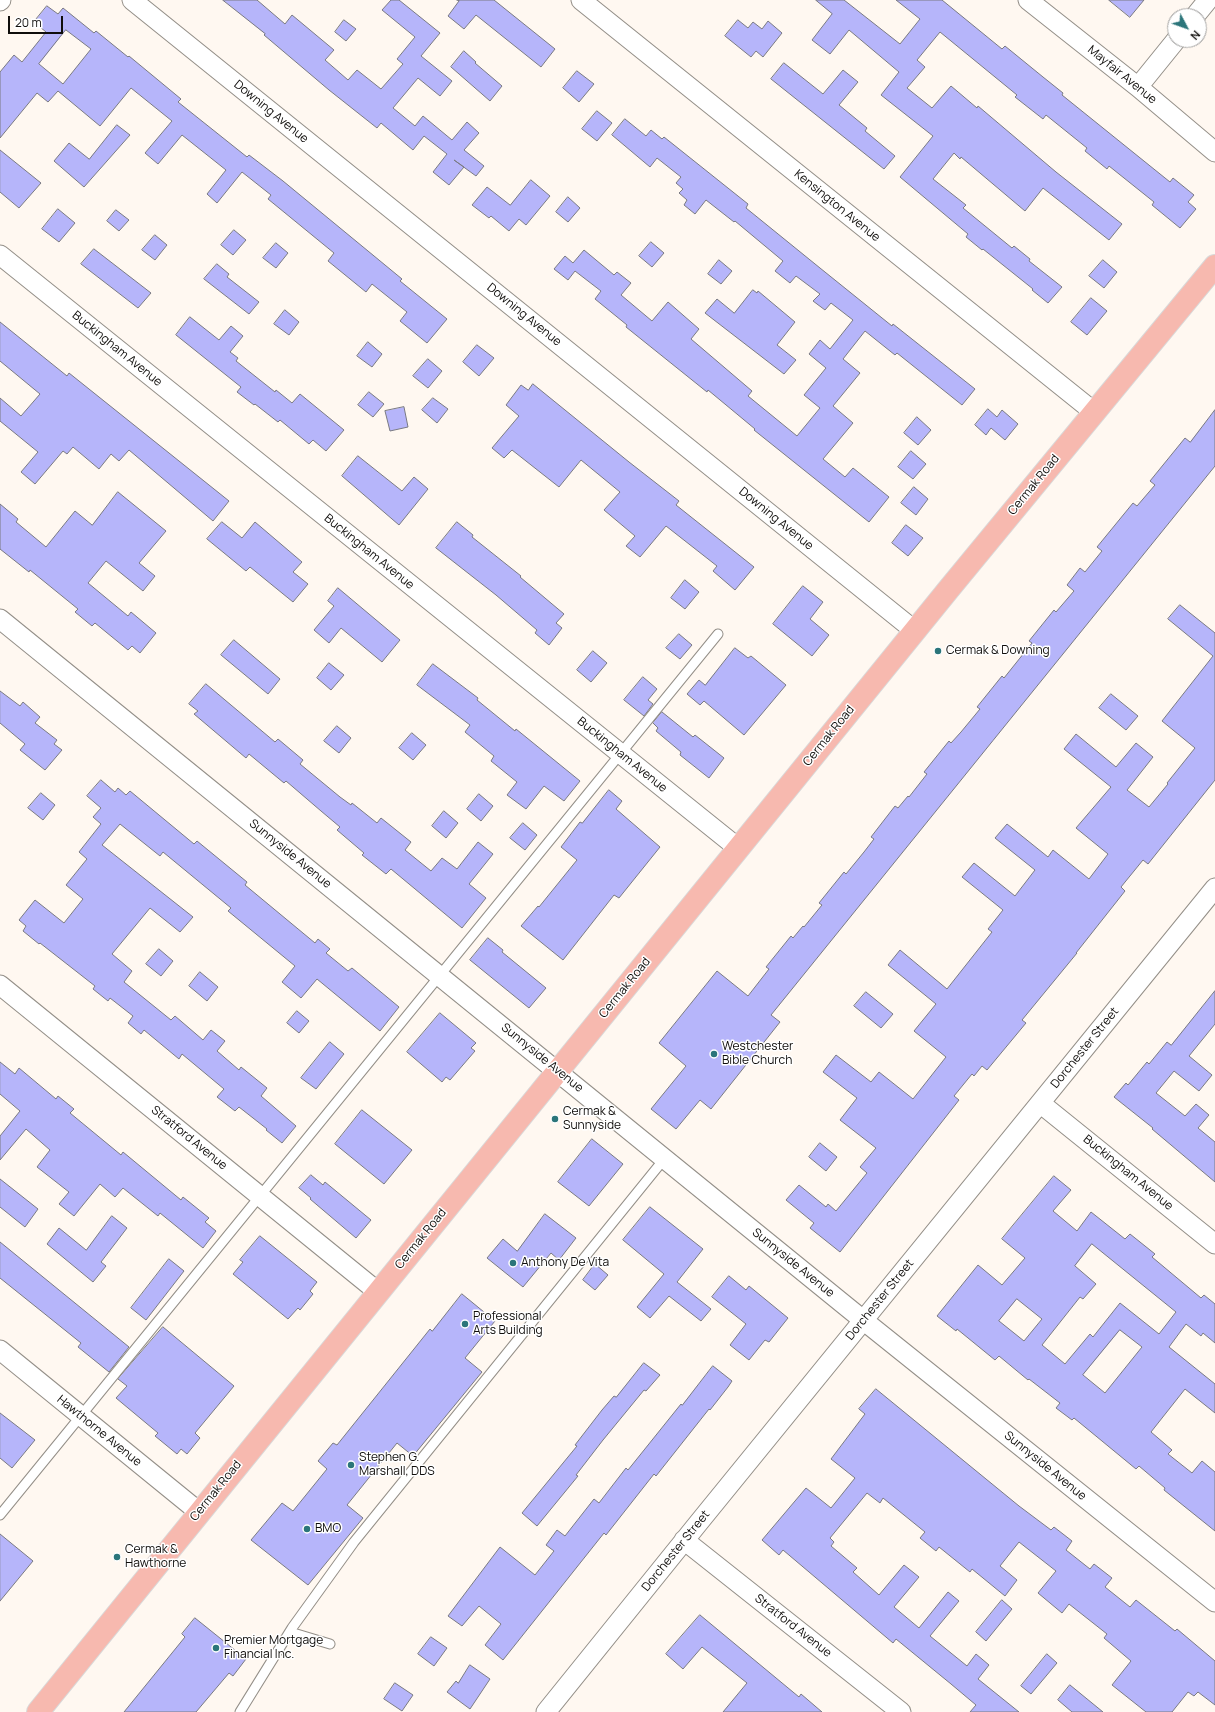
<!DOCTYPE html>
<html>
<head>
<meta charset="utf-8">
<style>
  body { margin:0 }
  #map { position:relative; width:1215px; height:1712px; overflow:hidden; background:#fff8f1; font-family:Manrope,sans-serif }
  canvas { display:block }
  .north { position:absolute; left:1167px; top:8px; width:40px; height:40px; box-sizing:border-box; background:#fff; border:1px solid #9f9e9d; border-radius:50%; rotate:131deg; font-size:11px; font-weight:700; line-height:16px; text-align:center; color:#0f0d0b }
  .north::after { content:''; display:block; margin:auto; width:14px; height:18px; background:#2b757a; clip-path:polygon(50% 0,100% 100%,50% 72%,0 100%) }
  .scale { position:absolute; left:8px; top:16px; width:55px; height:18px; box-sizing:border-box; border:2px solid #0f0d0b; border-top:0; padding-left:5px; font-size:12px; line-height:14px; white-space:nowrap; color:#0f0d0b; -webkit-text-stroke:3px #fff; paint-order:stroke }
</style>
</head>
<body>
<div id="map">
<canvas width="1215" height="1712"></canvas>
<div class="north">N</div>
<div class="scale">20 m</div>
</div>
<script>
const context = document.querySelector('canvas').getContext('2d');
context.lineJoin = 'round';
function paint(path, color) { context.fillStyle = color; context.fill(path, 'evenodd'); }
function trace(path, color, width, dash) { context.strokeStyle = color; context.lineWidth = width; context.lineCap = dash ? 'butt' : 'round'; context.setLineDash(dash || []); context.stroke(path); }
function drawText(font, color, halo, rows, align = 'center') {
  context.font = font + ' Manrope,sans-serif'; context.lineWidth = 3; context.setLineDash([]); context.textBaseline = 'middle'; context.strokeStyle = halo; context.fillStyle = color; for (const [text, x, y, turn = 0] of rows) {
    context.save(); context.translate(x, y); context.rotate((+turn || 0) * Math.PI / 180); context.textAlign = isNaN(turn) ? turn : align; if (halo) context.strokeText(text, 0, 0); context.fillText(text, 0, 0); context.restore();
  }
}
const building = new Path2D(`
  M223,0H257L285,24L292,15L334,50L325,60L348,80L357,70L381,89L403,64L397,59L415,37L382,10L391,0H399L440,33L421,56L452,81L440,96L418,78L393,108L415,126L423,116L452,140L467,122L479,133L464,150L484,166L476,176L454,160L464,167L449,185L433,172L447,154L424,136L413,150L381,123L377,128L329,90L264,35L265,34Z
  M457,0H494L555,49L541,67L476,15L464,29L448,16L459,1Z
  M816,0H844L900,44L920,19L896,0H942L1002,49L1005,46L1043,77L1063,93L1062,95L1170,182L1173,178L1194,195L1188,202L1196,209L1180,228L1152,205L1154,202L1109,166L1107,169L1085,151L1087,148L1046,115L1043,119L1015,97L1017,95L940,32L917,60L925,67L907,88L932,108L951,86L977,108L978,106L1056,172L1122,224L1109,240L1043,188L1025,211L961,157L960,159L954,153L933,179L966,205L963,208L1012,248L1014,246L1030,259L1029,261L1062,287L1048,303L1032,290L1033,289L983,249L982,250L966,237L968,234L900,177L933,136L881,95L899,72L849,30L830,54L812,40L832,14Z
  M1109,0H1144L1130,17Z
  M47,6L58,14L63,8L94,33L96,31L128,57L129,56L181,99L178,102L247,157L249,155L283,181L402,279L400,281L447,319L427,343L400,321L407,312L372,284L366,292L328,261L334,253L268,199L271,195L242,172L217,203L207,194L226,170L182,135L158,164L145,153L172,121L131,88L100,126L58,91L48,102L37,93L0,138V72L14,55L22,62L46,32L34,22ZM66,30L91,49L63,84L39,64Z
  M344,20L356,29L346,41L335,32Z
  M738,20L748,28L753,22L762,29L768,21L782,33L763,57L756,51L751,57L725,36Z
  M464,51L476,62L475,63L502,86L490,101L451,67Z
  M784,63L823,94L843,70L858,82L839,105L867,128L865,131L895,156L884,169L771,79Z
  M577,71L594,84L579,102L563,88Z
  M597,111L612,123L597,141L582,129Z
  M625,119L646,136L651,130L662,139L664,137L748,204L746,208L820,268L892,326L893,324L975,389L962,405L897,353L895,355L865,331L843,359L860,373L833,406L853,423L823,459L845,477L853,468L889,497L869,522L754,430L755,429L708,390L707,392L626,327L627,325L595,299L601,291L575,271L568,280L554,269L565,256L573,263L584,250L614,275L617,272L631,283L621,295L652,321L668,302L699,329L691,339L752,391L748,396L797,436L820,408L804,395L826,368L809,354L820,340L830,349L853,320L831,303L825,310L813,301L820,294L796,276L790,283L775,271L783,261L735,221L734,222L706,200L695,214L684,205L687,200L679,193L683,189L676,183L681,177L657,158L650,167L612,135Z
  M117,125L130,135L84,187L54,161L69,143L89,159Z
  M0,150L41,183L19,208L0,192Z
  M531,180L550,196L526,225L519,219L509,231L491,216L489,218L472,205L487,187L510,205Z
  M568,197L580,208L568,222L556,212Z
  M58,209L75,223L59,242L42,229Z
  M116,210L129,220L119,231L107,221Z
  M234,230L246,240L233,255L221,245Z
  M155,235L167,245L155,260L142,250Z
  M651,242L664,253L652,267L639,256Z
  M276,243L288,253L276,268L263,258Z
  M94,249L151,293L138,308L81,264Z
  M719,260L732,271L721,284L708,274Z
  M1103,260L1117,272L1104,288L1089,276Z
  M217,264L229,274L227,277L259,302L249,314L204,279Z
  M753,290L757,293L758,291L795,322L777,345L796,360L784,374L705,313L717,299L734,313Z
  M1091,298L1107,311L1087,335L1071,322Z
  M285,310L299,322L289,335L274,324Z
  M190,317L219,340L231,326L243,336L230,352L238,358L236,361L275,392L276,390L292,403L300,394L344,430L326,451L313,440L309,444L280,420L278,422L255,404L254,405L237,392L241,387L176,335Z
  M0,322L67,376L69,373L229,501L213,521L129,450L119,461L111,454L99,469L73,447L67,454L63,451L35,484L21,472L38,452L0,421V398L21,416L40,394L0,361Z
  M368,342L382,354L372,367L357,356Z
  M477,345L494,358L479,376L463,362Z
  M428,359L442,371L428,388L413,376Z
  M533,384L629,462L679,501L676,505L754,567L735,590L713,571L717,566L666,526L640,557L626,546L635,536L604,510L620,492L581,460L559,487L512,450L504,458L492,448L519,416L506,405L521,385L528,390Z
  M369,392L384,404L373,417L358,405Z
  M433,398L448,409L437,423L422,410Z
  M404,407L408,427L390,431L385,411Z
  M988,409L997,417L1002,410L1018,424L1005,440L991,428L986,435L975,425Z
  M1215,410V466L771,1015L780,1022L711,1109L700,1100L676,1129L651,1109L686,1066L659,1043L717,971L748,996L769,969L766,967L791,936L793,938L803,926L804,927L822,905L819,903L844,872L846,874L864,852L874,839L871,837L895,806L898,808L908,796L909,797L927,774L924,772L949,741L951,743L961,732L980,709L977,707L1002,676L1004,678L1032,643L1029,641L1054,610L1056,612L1074,591L1067,585L1080,568L1085,572L1102,551L1097,547L1133,503L1137,506L1155,485L1150,481L1185,438L1190,442Z
  M917,417L931,430L918,445L904,433Z
  M911,451L926,464L913,479L898,467Z
  M358,456L402,491L414,477L428,489L399,525L342,476Z
  M914,487L928,499L916,515L901,503Z
  M118,492L166,531L139,563L155,576L143,591L106,561L88,583L128,616L131,612L156,633L140,653L132,646L128,650L95,623L92,626L75,612L78,609L30,570L29,572L0,549V504L18,519L16,522L46,547L75,511L92,525Z
  M222,522L242,538L255,522L302,562L293,572L308,584L293,602L250,567L246,571L207,539Z
  M457,522L473,535L472,537L521,576L520,577L564,614L556,623L562,628L549,645L535,633L537,630L496,595L436,548Z
  M906,525L923,538L908,556L892,543Z
  M685,580L699,592L685,609L671,598Z
  M803,586L823,602L810,619L829,635L812,656L773,624Z
  M338,588L400,640L382,662L341,628L329,643L314,630L334,606L328,601Z
  M1180,605L1215,633V780L1148,864L1143,860L1121,887L1125,891L1076,953H1077L1022,1020L1026,1023L987,1070L982,1066L974,1076L972,1074L954,1096L959,1100L840,1252L810,1228L814,1223L786,1200L799,1185L826,1207L828,1204L836,1211L867,1173L860,1167L876,1148L840,1120L857,1098L823,1072L836,1055L871,1082L879,1072L913,1099L946,1057L914,1031L936,1004L888,965L900,950L947,989L992,932L988,929L1003,910L962,877L974,863L1015,896L1035,870L995,838L1007,824L1048,857L1053,850L1089,879L1108,854L1076,828L1111,787L1064,749L1076,734L1116,767L1136,743L1153,757L1127,790L1149,807L1168,784L1167,783L1195,748L1162,721L1213,656L1168,619Z
  M679,634L692,645L680,659L666,648Z
  M234,640L280,679L268,694L221,655Z
  M735,648L748,658L751,656L786,685L744,735L704,701L700,705L687,694L699,680L705,685Z
  M593,651L607,663L591,682L577,670Z
  M329,663L344,675L331,690L317,678Z
  M433,664L478,698L477,700L515,731L516,729L580,781L564,801L544,786L526,809L507,795L517,782L491,761L494,756L465,732L470,725L417,685Z
  M643,677L657,689L648,700L653,704L644,716L624,700Z
  M206,684L275,742L278,739L303,760L300,764L340,797L351,805L352,803L377,823L381,818L411,842L405,850L431,871L442,858L457,869L478,842L493,854L469,884L486,898L462,928L391,869L386,874L362,855L364,853L337,830L340,827L321,811L286,781L284,783L249,754L246,758L194,714L198,711L189,704Z
  M0,691L20,706L23,702L40,717L35,723L57,740L54,744L62,750L45,770L20,750L25,744L0,723Z
  M1111,694L1138,716L1126,730L1099,708Z
  M662,712L693,737L695,735L724,758L709,778L680,755L681,752L656,731L658,728L653,723Z
  M337,726L351,738L339,753L324,741Z
  M412,733L426,745L413,760L399,748Z
  M101,780L115,792L118,788L126,795L130,791L194,844L197,841L247,882L245,885L315,943L318,939L330,949L326,953L348,971L352,968L399,1007L380,1031L317,979L301,998L282,982L295,966L228,911L231,908L163,852L160,856L120,824L102,845L193,917L180,932L150,908L112,954L132,971L124,982L171,1020L175,1016L203,1040L211,1030L225,1041L217,1051L239,1070L241,1067L267,1088L261,1096L296,1126L282,1143L266,1130L267,1129L239,1107L235,1111L217,1097L224,1089L182,1054L179,1059L144,1030L141,1034L128,1023L133,1016L110,998L108,1001L93,989L95,986L40,943L39,944L23,931L26,926L19,920L35,900L64,923L83,899L66,885L87,859L79,852L101,824L93,817L101,808L87,796Z
  M609,790L622,801L616,809L660,847L619,898L614,895L563,960L521,926L538,906L539,907L577,860L561,847L580,822L582,823Z
  M41,793L55,805L43,820L28,808Z
  M479,794L493,806L481,821L467,809Z
  M444,811L458,823L446,838L432,826Z
  M523,823L537,835L525,850L510,838Z
  M488,938L503,950L502,952L546,988L529,1008L470,960Z
  M159,949L173,961L161,976L146,964Z
  M200,972L218,987L207,1001L189,986Z
  M1215,991V1024L1189,1056L1212,1075L1199,1091L1174,1071L1156,1093L1185,1116L1196,1104L1209,1115L1198,1128L1215,1142V1182L1152,1129L1153,1128L1114,1097L1126,1083L1128,1085L1147,1062L1149,1064L1167,1042L1171,1045Z
  M866,992L893,1014L881,1028L854,1006Z
  M297,1011L309,1021L299,1033L287,1023Z
  M440,1013L476,1043L471,1048L475,1051L450,1080L446,1077L442,1082L407,1052Z
  M330,1042L344,1054L316,1089L301,1078Z
  M0,1062L15,1074L19,1068L56,1099L58,1096L74,1109L70,1113L121,1155L123,1152L181,1200L183,1197L209,1218L205,1222L216,1231L203,1248L160,1213L158,1216L123,1188L115,1197L100,1184L74,1216L59,1204L69,1192L37,1167L50,1150L26,1129L0,1160V1136L20,1111L0,1094Z
  M362,1110L412,1150L384,1184L335,1144Z
  M592,1139L623,1164L589,1206L558,1182Z
  M820,1143L837,1157L826,1171L809,1157Z
  M311,1175L323,1185L325,1182L371,1220L356,1238L310,1199L311,1198L299,1188Z
  M1054,1176L1071,1190L1053,1211L1077,1231L1091,1212L1125,1239L1130,1234L1155,1254L1152,1257L1201,1298L1204,1295L1215,1304V1343L1203,1333L1201,1336L1186,1324L1169,1347L1215,1384V1413L1185,1389L1151,1432L1172,1450L1168,1454L1192,1473L1202,1461L1215,1472V1531L1164,1490L1165,1488L1139,1466L1136,1469L1074,1418L1072,1420L1056,1408L1060,1403L1029,1379L1028,1380L999,1356L995,1360L957,1329L956,1331L937,1316L978,1265L1002,1285L1025,1258L1002,1239ZM1092,1244L1176,1312L1159,1334L1120,1303L1093,1337L1090,1334L1065,1364L1042,1345L1080,1297L1083,1299L1096,1284L1075,1266ZM1017,1299L1042,1319L1024,1341L999,1321ZM1120,1330L1142,1347L1105,1393L1083,1375Z
  M0,1179L38,1209L25,1227L0,1207Z
  M650,1207L703,1249L677,1282L711,1309L701,1321L669,1296L650,1318L637,1307L664,1274L623,1240Z
  M545,1214L576,1238L559,1260L551,1253L523,1287L487,1258L503,1239L517,1251Z
  M112,1216L127,1228L101,1262L106,1266L93,1282L47,1244L59,1228L86,1250Z
  M260,1236L317,1282L310,1291L313,1294L300,1310L298,1308L288,1319L233,1274L243,1262L240,1260Z
  M0,1242L129,1347L109,1372L78,1347L81,1343L0,1278Z
  M169,1259L184,1271L146,1320L131,1308Z
  M595,1264L608,1275L595,1290L583,1280Z
  M729,1276L746,1290L749,1286L788,1318L769,1342L765,1340L749,1360L730,1345L746,1324L712,1297Z
  M462,1294L495,1321L465,1358L482,1372L413,1456L397,1443L347,1505L363,1518L308,1585L251,1540L282,1503L293,1511L327,1469L318,1461L333,1443L337,1445L430,1329L432,1331Z
  M163,1327L234,1386L195,1433L200,1438L187,1454L181,1449L177,1454L155,1436L158,1433L116,1398L127,1386L118,1379Z
  M644,1363L660,1375L646,1391L644,1390L603,1440L576,1475L578,1476L537,1526L522,1513L577,1446L575,1445L602,1410L614,1396L616,1397Z
  M713,1366L732,1381L728,1387L710,1410L709,1409L656,1476L654,1474L606,1535L604,1533L503,1660L485,1645L501,1624L479,1606L462,1626L448,1616L500,1547L535,1575L554,1551L546,1545L557,1530L565,1536L594,1499L599,1503L626,1468L628,1470L681,1404L682,1405Z
  M876,1389L1019,1506L1051,1530L1054,1527L1072,1541L1066,1550L1090,1569L1094,1564L1112,1578L1105,1587L1130,1607L1136,1600L1175,1631L1177,1629L1215,1661V1705L1198,1692L1194,1696L1188,1692L1172,1712H1146L1112,1685L1131,1661L1104,1638L1107,1634L1069,1604L1062,1613L1038,1593L1056,1571L1019,1542L1000,1566L1017,1580L1005,1596L972,1569L970,1572L939,1547L936,1551L920,1538L925,1532L883,1498L880,1503L867,1493L830,1538L834,1542L831,1546L857,1568L853,1572L879,1595L904,1565L919,1577L894,1607L919,1628L948,1592L959,1601L930,1636L967,1666L976,1654L989,1665L978,1679L1019,1712H970L976,1705L951,1684L896,1639L893,1643L783,1550L779,1555L762,1540L806,1488L831,1508L855,1478L831,1459L865,1414L859,1409Z
  M0,1413L35,1440L12,1468L0,1458Z
  M0,1534L33,1561L0,1601Z
  M1002,1600L1012,1609L986,1641L976,1632Z
  M700,1615L799,1697L801,1694L822,1712H723L747,1683L702,1647L683,1669L666,1654Z
  M195,1618L246,1659L233,1676L229,1673L196,1712H124L185,1637L182,1634Z
  M431,1637L447,1648L434,1666L418,1654Z
  M1047,1654L1057,1663L1031,1694L1021,1686Z
  M470,1665L490,1679L470,1709L447,1692L456,1681L458,1683Z
  M395,1683L413,1695L402,1711L384,1699Z
  M1070,1685L1103,1712H1072L1058,1700Z`);
const service = new Path2D(`
  M0,1515L718,634
  M290,1632L330,1644
  M240,1712L292,1628L354,1542L665,1158`);
const minor = new Path2D(`
  M132,0L915,631
  M581,0L1094,412
  M1028,0L1138,87L1215,152
  M0,1L1,0
  M1195,16L1208,0
  M1138,87L1176,40
  M0,255L738,848
  M0,619L863,1320L1215,1602
  M0,985L378,1292
  M1040,1103L1215,1244
  M0,1350L199,1512
  M684,1540L901,1712
  M546,1712L700,1521L1215,888`);
const primary = new Path2D(`
  M38,1712L948,590L1215,266`);
const markers = [
  [938,651,4,"#2b757a"],
  [714,1054,4,"#2b757a"],
  [555,1119,4,"#2b757a"],
  [513,1263,4,"#2b757a"],
  [465,1324,4,"#2b757a"],
  [351,1465,4,"#2b757a"],
  [307,1529,4,"#2b757a"],
  [117,1557,4,"#2b757a"],
  [216,1648,4,"#2b757a"]
];
const streetNames = [
  ["Mayfair Avenue",1122,75,39],
  ["Downing Avenue",271,112,39],
  ["Kensington Avenue",837,206,39],
  ["Downing Avenue",524,315,39],
  ["Buckingham Avenue",117,349,39],
  ["Cermak Road",1034,485,-51],
  ["Downing Avenue",776,519,39],
  ["Buckingham Avenue",369,552,39],
  ["Cermak Road",829,736,-51],
  ["Buckingham Avenue",622,755,39],
  ["Sunnyside Avenue",290,854,39],
  ["Cermak Road",625,988,-51],
  ["Dorchester Street",1085,1048,-51],
  ["Sunnyside Avenue",542,1058,39],
  ["Stratford Avenue",189,1138,39],
  ["Buckingham Avenue",1128,1173,39],
  ["Cermak Road",421,1239,-51],
  ["Sunnyside Avenue",793,1263,39],
  ["Dorchester Street",880,1300,-51],
  ["Hawthorne Avenue",99,1431,39],
  ["Sunnyside Avenue",1045,1466,39],
  ["Cermak Road",216,1491,-51],
  ["Dorchester Street",676,1551,-51],
  ["Stratford Avenue",793,1626,38]
];
const poiNames = [
  ["Cermak & Downing",946,651],
  ["Westchester",722,1047],
  ["Bible Church",722,1061],
  ["Cermak &",563,1112],
  ["Sunnyside",563,1126],
  ["Anthony De Vita",521,1263],
  ["Professional",473,1317],
  ["Arts Building",473,1331],
  ["Stephen G.",359,1458],
  ["Marshall, DDS",359,1472],
  ["BMO",315,1529],
  ["Cermak &",125,1550],
  ["Hawthorne",125,1564],
  ["Premier Mortgage",224,1641],
  ["Financial Inc.",224,1655]
];
paint(building, '#b6b5fa');
trace(building, '#7a7a82', 1);
trace(service, '#948f88', 11);
trace(minor, '#948f88', 21);
trace(primary, '#d9d8d8', 24);
trace(service, '#fff', 9);
trace(minor, '#fff', 19);
trace(primary, '#f7b9af', 22);
for (const [x, y, r, color] of markers) { const dot = new Path2D(); dot.arc(x, y, r, 0, 2 * Math.PI); context.fillStyle = color; context.fill(dot); trace(dot, '#fff', 1.5); }
drawText('12px', '#0f0d0b', '#fff', streetNames);
drawText('12px', '#0f0d0b', '#fff', poiNames, 'left');
</script>
</body>
</html>
